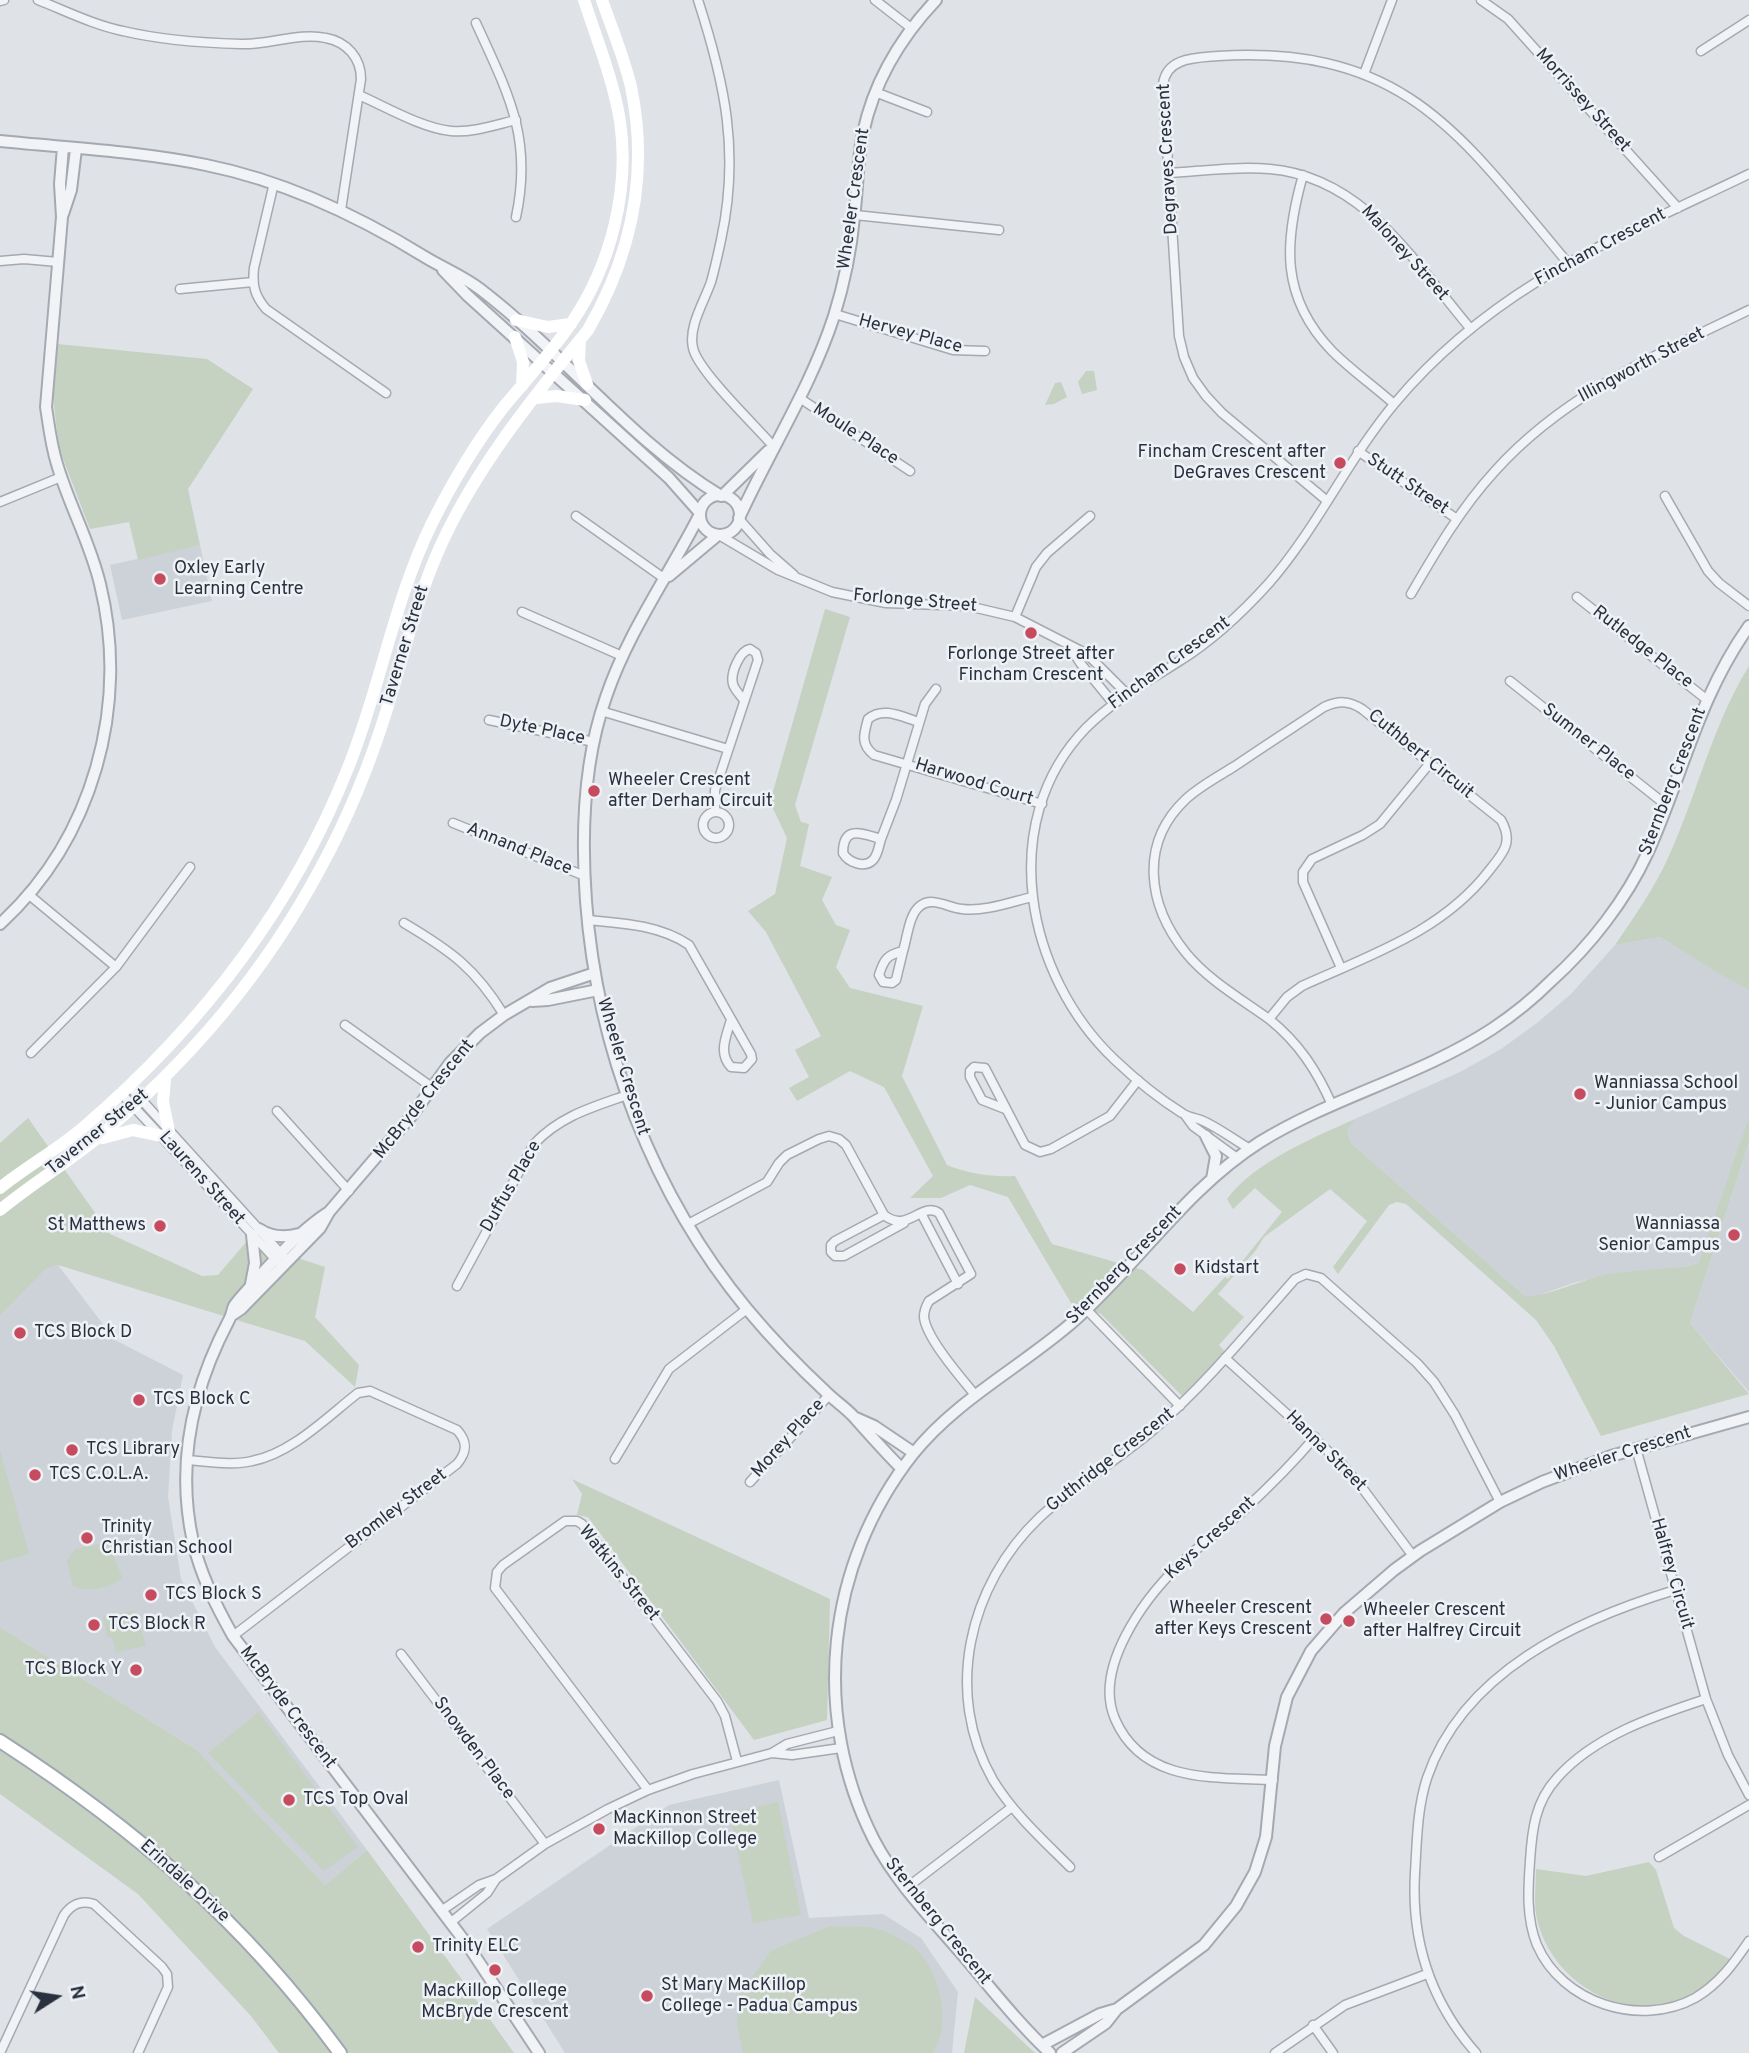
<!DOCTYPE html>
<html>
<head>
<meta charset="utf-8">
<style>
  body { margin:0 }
  #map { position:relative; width:1749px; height:2053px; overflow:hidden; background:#dfe2e7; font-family:Overpass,sans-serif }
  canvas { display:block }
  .north { position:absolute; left:21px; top:1962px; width:70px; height:70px; -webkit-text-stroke:5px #eef1f5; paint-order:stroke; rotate:78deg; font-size:19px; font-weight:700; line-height:28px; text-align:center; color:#29313e }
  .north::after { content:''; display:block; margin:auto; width:24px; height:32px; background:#29313e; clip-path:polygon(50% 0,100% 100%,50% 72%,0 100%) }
</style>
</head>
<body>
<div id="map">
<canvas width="1749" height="2053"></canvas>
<div class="north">N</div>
</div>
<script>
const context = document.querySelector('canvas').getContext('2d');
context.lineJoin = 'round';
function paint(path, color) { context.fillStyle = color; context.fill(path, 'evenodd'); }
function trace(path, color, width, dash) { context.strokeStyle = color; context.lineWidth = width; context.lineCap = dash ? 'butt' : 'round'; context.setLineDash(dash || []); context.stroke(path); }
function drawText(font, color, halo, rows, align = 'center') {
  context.font = font + ' Overpass,sans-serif'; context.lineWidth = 5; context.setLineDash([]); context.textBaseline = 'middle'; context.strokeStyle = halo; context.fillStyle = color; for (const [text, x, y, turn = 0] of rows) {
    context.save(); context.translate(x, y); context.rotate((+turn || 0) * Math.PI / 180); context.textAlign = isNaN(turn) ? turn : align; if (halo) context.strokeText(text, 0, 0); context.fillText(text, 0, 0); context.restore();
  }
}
const built = new Path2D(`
  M200,545L212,601L122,620L110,565Z
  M1660,937L1719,974L1749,990V1117L1703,1256L1699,1262L1690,1266L1608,1275L1573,1283L1534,1297L1525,1296L1351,1143L1347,1130L1349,1124L1355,1119L1462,1071L1501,1049L1537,1023L1571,994L1615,945Z
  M1749,1142V1392L1690,1323Z
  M58,1265L115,1340L183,1375L172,1431L168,1497L181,1579L215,1647L367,1850L325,1885L197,1750L0,1627V1316L46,1269Z
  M779,1780L809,1918L883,1914L921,1938L958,1992L952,2053H565L487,1929L669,1805Z`);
const green = new Path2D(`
  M58,344L207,359L253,389L188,489L200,545L138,560L129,522L90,529L59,448L53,397Z
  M1086,371H1094L1097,390L1082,394L1078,382Z
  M1061,382L1067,397L1054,404L1045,405L1055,383Z
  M825,609L850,617L795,805L801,822L809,824L800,866L832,877L822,900L836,925L850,930L836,967L850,988L923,1006L902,1076L947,1165C968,1174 992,1177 1015,1176L1052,1244L1143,1270L1193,1312L1225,1277L1228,1279L1282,1212L1255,1188L1233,1209L1227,1199C1254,1162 1313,1138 1355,1119L1347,1130L1351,1143L1525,1296C1544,1298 1586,1278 1609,1274C1636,1270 1663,1269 1690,1266L1699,1262L1749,1117V1142L1690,1323L1749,1394L1601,1436L1554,1346L1536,1320L1406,1204L1397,1202L1389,1205L1338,1274L1333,1267L1367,1221L1330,1189L1264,1237L1256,1250L1218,1294L1244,1317L1219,1345L1226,1353L1182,1396L1101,1314L1071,1303L1008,1197L970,1185L941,1198H910L933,1176L884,1087L850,1071L797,1101L789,1088L809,1077L795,1050L821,1036L766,932L748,911L775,894L787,838L770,802Z
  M1749,666V990L1719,974L1660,937L1615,945C1634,917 1654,889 1668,858C1697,795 1712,726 1749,666Z
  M28,1118L110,1234L202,1276L218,1275L247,1241L325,1267L315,1317L359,1365L355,1387L305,1341L58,1265L46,1269L0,1316V1143Z
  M0,1450L29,1554L0,1562Z
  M572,1479L830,1599L827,1720L754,1740L588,1517L577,1515L582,1494Z
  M105,1543L110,1547C113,1559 119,1566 122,1578C112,1588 85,1593 73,1586L67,1561L75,1549Z
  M135,1610L146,1646L116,1652L112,1637H107L103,1617Z
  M0,1627L197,1750L325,1885L367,1850L463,1981H456L464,1983L514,2053H279L251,2016L138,1894L0,1794Z
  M259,1712L358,1847L324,1871L208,1753Z
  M778,1802L801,1915L753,1923L729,1813Z
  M1649,1862L1656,1870L1674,1928L1684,1936L1732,1960C1718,1975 1705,1988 1686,1997C1625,2025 1555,1985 1538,1923C1533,1906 1536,1887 1536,1869L1586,1876Z
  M830,1926C846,1927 869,1925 884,1931C894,1935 910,1943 918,1951C941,1974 951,2025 933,2053H743L737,2024L739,1995L771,1951Z
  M975,1997L1035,2053H964Z`);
const minor = new Path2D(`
  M38,0C66,11 94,25 123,31C161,40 203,43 241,44C269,45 299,32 326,38C347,42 361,58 361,79L341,210
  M698,0C725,83 740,153 721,240C718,254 715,268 711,282C704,302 688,327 693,348C698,371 755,425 773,446
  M875,0L911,28
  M1481,0L1508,19L1678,208
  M0,1L4,0
  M476,23C508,93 533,138 516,217
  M1701,51L1749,20
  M1364,74L1392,0
  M875,92L927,112
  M359,95C386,107 422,128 451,131C472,133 495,125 516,120
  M1168,173C1202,171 1237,166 1270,169C1364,177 1415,263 1470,328
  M1303,175C1284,242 1280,297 1332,351C1351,370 1374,386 1394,404
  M274,183L254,268C252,286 255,296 266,309L386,393
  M855,215L999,230
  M0,261L24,259L58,262
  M180,289L253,282
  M835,314L953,350L985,351
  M801,399L910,471
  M1358,451L1457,519
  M1665,496L1708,571L1719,583L1749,606
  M1326,500L1222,413L1206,396L1193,378L1184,357L1179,336L1163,84C1167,57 1196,58 1218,56C1404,45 1459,133 1567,262
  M0,502L61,477
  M576,516L665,579
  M739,519L770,554L794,575
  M719,535L778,570L832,592L886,603L968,606L1015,617L1087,654L1126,693
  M1411,594C1436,551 1461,508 1495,471C1564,394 1658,354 1749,310
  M1577,597L1706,699
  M522,612L622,656
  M1015,617L1036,567L1047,553L1090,516
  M1070,647L1081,664L1113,703
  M1510,681L1666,805
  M601,711L728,749
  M489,720L594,742
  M919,722C902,717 883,706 868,719C864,734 860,744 874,755L1042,804
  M703 825a13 13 0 1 1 26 0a13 13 0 1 1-26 0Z
  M715,812V790L758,660L756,653L750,649C740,651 730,673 733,684C734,689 740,695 743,699
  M453,823L585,876
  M881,839C879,845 878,855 873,860C864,869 848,862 843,853C843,824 863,834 881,839L896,800L925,704L936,689
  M28,894L116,967
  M588,920C621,923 660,925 689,945L751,1054L752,1059L744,1068L731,1067C718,1053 726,1037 731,1020
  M404,923C451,951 475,968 504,1015
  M903,951L896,980L892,983L883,982L879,975C884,959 887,955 903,951C907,939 909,914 920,906C932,896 949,908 962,909C984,912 1011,902 1032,897
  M1341,968L1303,882V872L1312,859L1363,835L1380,824L1430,763
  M1269,1019C1241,999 1208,980 1186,953C1147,905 1139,843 1186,799C1200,786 1219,776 1235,766C1264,746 1294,727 1324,707C1338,701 1348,700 1362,709L1501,820C1514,843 1503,853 1488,872C1441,932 1370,955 1302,986L1287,997L1269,1019C1299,1043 1317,1071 1332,1105
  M345,1025L433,1088
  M31,1053L116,967L190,867
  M129,1086L284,1257
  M121,1093L277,1261
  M1005,1109L982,1100L970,1077V1071L974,1067L985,1068L1025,1145L1040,1152L1051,1149L1110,1116L1138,1080
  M277,1111L349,1191
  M1185,1115L1193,1126L1237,1158
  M1250,1149C1234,1140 1218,1127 1201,1120C1195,1118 1188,1117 1182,1113C1158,1098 1135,1079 1115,1060C1026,976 995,822 1086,728C1114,700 1145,683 1178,662C1212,641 1242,613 1269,583C1317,528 1348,459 1395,403C1493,286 1616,238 1749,174
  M921,1213L958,1284
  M884,1215L835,1241L831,1245V1252L835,1256H844L904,1223
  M688,1224L767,1182L779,1163L787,1155L819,1139L829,1136L839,1139L846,1145L884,1215C908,1234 921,1201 939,1213L971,1274L929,1301C926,1306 924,1311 924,1317C926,1338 962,1379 976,1396
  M457,1286L534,1144C560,1116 593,1107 627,1095
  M1086,1309L1180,1406
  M1225,1358L1340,1462L1363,1489L1413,1556
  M1636,1448L1706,1699L1728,1755L1749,1795
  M615,1459L669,1369L747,1309
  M186,1460C207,1461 231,1466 252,1461C291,1454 327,1417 358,1393L370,1391L457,1430C468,1442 467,1452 457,1464L233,1636
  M750,1482L829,1395
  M401,1654L545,1844
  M1706,1699C1654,1716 1594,1736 1557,1778C1535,1802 1532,1830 1530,1861C1528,1889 1526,1918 1537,1945C1562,2003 1640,2028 1695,1998C1719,1984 1734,1963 1749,1941
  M772,1753L792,1755L841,1748
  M1273,1780C1214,1777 1143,1784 1115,1719C1093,1668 1144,1599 1179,1565C1199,1545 1223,1529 1244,1510C1269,1487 1293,1463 1315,1437
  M648,1790L495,1588L497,1572L503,1565L565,1521H577L582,1524L717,1701L725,1716L737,1761
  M1659,1857L1749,1805
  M1070,1867C1043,1840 1013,1813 993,1780C943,1693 969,1585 1039,1518C1074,1485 1117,1461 1153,1430C1205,1385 1249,1331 1295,1279L1306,1274L1321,1278L1417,1363L1434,1382L1455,1415L1500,1502
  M905,1889L1012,1807
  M441,1911L479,1885L496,1879L545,1844L608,1809L648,1790L693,1774L772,1753L787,1744L838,1731
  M450,1923L487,1893L496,1879
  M1313,2025L1333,2053
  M0,2053L64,1915C72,1904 81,1900 94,1904L162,1967L167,1974L168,1987L138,2053
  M1275,2053L1345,2005L1427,1974
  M1476,2053C1431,2002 1411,1941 1415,1873C1417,1841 1417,1809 1427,1778C1463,1672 1576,1620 1675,1590`);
const tertiary = new Path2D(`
  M0,141C68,148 138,151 206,165C285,181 357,215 425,257C443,268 463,276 480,289C564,353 630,441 721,496
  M63,214L71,190L76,149
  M443,270L467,295L669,478L700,513
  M700 515a20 20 0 1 1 40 0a20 20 0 1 1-40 0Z
  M722,496L768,451
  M700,514C669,575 628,632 606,697C583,762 581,833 586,901C597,1049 653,1195 747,1309C772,1339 798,1366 826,1392C835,1401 846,1408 854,1417C870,1435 885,1452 902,1469
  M739,518C770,450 811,387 834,316C844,284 851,251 854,217C858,189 857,161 863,133C874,82 901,37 936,0
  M669,576L718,535
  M0,924C93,839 130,706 100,584C90,542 69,505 57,464C51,445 49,426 46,407L62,217L60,184L63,147
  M532,1001L548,1000L598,990
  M1206,1136L1216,1156L1212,1179
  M329,1212C301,1230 278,1256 255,1281C249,1289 240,1297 234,1306C232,1310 232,1315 229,1320C192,1390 176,1465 193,1542C201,1576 216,1606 233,1636L469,1947L539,2053
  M259,1229C271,1237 285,1238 299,1234
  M251,1284L255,1263L252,1235
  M232,1315L241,1309L320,1228L329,1212L413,1114L450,1063L480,1033L504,1015L550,988L595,973
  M856,1418L874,1426L914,1453
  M1042,2045L1100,2014L1117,2009
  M1050,2053C1017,2022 990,1987 961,1953C930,1917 896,1882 874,1840C810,1714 826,1565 913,1454C957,1399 1023,1366 1075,1320C1139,1263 1186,1189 1260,1142C1333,1097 1420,1076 1492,1029C1513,1015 1533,999 1551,981C1590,946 1626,900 1648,852C1683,774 1698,698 1749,626
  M1062,2053L1106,2023L1117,2009L1204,1945L1236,1906L1255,1872L1266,1837L1275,1746L1287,1697L1311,1651L1344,1613L1394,1570L1420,1551L1500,1502L1542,1482L1611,1456L1749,1417`);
const secondary = new Path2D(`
  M516,320L548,327L571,324
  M515,337L523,362L522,386
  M580,340L579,361L587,384
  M536,398L556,396L585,400
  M165,1079L163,1102L169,1131
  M103,1138L133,1130L162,1136
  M0,1188C27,1166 59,1149 85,1126C200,1027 292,909 348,768C381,686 393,603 432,523C452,483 475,444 502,409C526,380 552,352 572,322C611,265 630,189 620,121C613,79 597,40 584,0
  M0,1210C30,1185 65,1164 96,1139C187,1064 264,974 320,869C348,818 370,764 387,709C403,657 415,605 437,554C471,474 533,397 588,330C632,254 649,173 631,87C624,57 612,29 602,0`);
const primary = new Path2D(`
  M0,1741C136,1829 244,1922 340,2053`);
const markers = [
  [1340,463,7,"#c64b5e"],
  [160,579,7,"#c64b5e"],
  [1031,633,7,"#c64b5e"],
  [594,791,7,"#c64b5e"],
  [1580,1094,7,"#c64b5e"],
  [160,1226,7,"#c64b5e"],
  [1734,1235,7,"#c64b5e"],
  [1180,1269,7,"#c64b5e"],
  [20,1333,7,"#c64b5e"],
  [139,1400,7,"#c64b5e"],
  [72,1450,7,"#c64b5e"],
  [35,1475,7,"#c64b5e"],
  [87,1538,7,"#c64b5e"],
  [151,1595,7,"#c64b5e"],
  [1326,1619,7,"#c64b5e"],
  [1349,1621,7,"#c64b5e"],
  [94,1625,7,"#c64b5e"],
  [136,1670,7,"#c64b5e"],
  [289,1800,7,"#c64b5e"],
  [599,1829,7,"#c64b5e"],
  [418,1947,7,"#c64b5e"],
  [495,1970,7,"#c64b5e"],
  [647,1996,7,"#c64b5e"]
];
const streetNames = [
  ["Morrissey Street",1582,101,48],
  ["Degraves Crescent",1169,159,-93],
  ["Wheeler Crescent",855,199,-82],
  ["Fincham Crescent",1601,248,-28],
  ["Maloney Street",1404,254,48],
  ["Hervey Place",910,335,15],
  ["Illingworth Street",1642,366,-28],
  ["Moule Place",855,435,33],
  ["Stutt Street",1407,485,34],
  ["Forlonge Street",915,602,5],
  ["Taverner Street",406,646,-73],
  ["Rutledge Place",1642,648,38],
  ["Fincham Crescent",1170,664,-36],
  ["Dyte Place",542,731,12],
  ["Sumner Place",1588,743,38],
  ["Cuthbert Circuit",1420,755,39],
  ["Sternberg Crescent",1674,782,-69],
  ["Harwood Court",974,783,17],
  ["Annand Place",519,850,22],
  ["Wheeler Crescent",622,1067,73],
  ["McBryde Crescent",425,1100,-51],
  ["Taverner Street",98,1133,-39],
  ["Laurens Street",201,1179,48],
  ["Duffus Place",512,1187,-60],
  ["Sternberg Crescent",1125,1266,-46],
  ["Morey Place",789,1439,-48],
  ["Hanna Street",1325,1452,45],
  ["Wheeler Crescent",1623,1455,-18],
  ["Guthridge Crescent",1111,1461,-38],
  ["Bromley Street",397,1510,-37],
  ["Keys Crescent",1211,1539,-42],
  ["Watkins Street",618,1574,51],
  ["Halfrey Circuit",1671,1574,74],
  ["McBryde Crescent",287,1708,53],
  ["Snowden Place",473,1749,53],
  ["Erindale Drive",184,1882,42],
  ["Sternberg Crescent",937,1922,51]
];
const poiNames = [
  ["Fincham Crescent after",1326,453,"right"],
  ["DeGraves Crescent",1326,474,"right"],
  ["Oxley Early",174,569],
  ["Learning Centre",174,590],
  ["Forlonge Street after",1031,655,"center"],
  ["Fincham Crescent",1031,676,"center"],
  ["Wheeler Crescent",608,781],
  ["after Derham Circuit",608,802],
  ["Wanniassa School",1594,1084],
  ["- Junior Campus",1594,1105],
  ["Wanniassa",1720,1225,"right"],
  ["Senior Campus",1720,1246,"right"],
  ["St Matthews",146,1226,"right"],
  ["Kidstart",1194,1269],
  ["TCS Block D",34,1333],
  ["TCS Block C",153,1400],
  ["TCS Library",86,1450],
  ["TCS C.O.L.A.",49,1475],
  ["Trinity",101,1528],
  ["Christian School",101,1549],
  ["TCS Block S",165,1595],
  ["Wheeler Crescent",1312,1609,"right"],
  ["after Keys Crescent",1312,1630,"right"],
  ["Wheeler Crescent",1363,1611],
  ["after Halfrey Circuit",1363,1632],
  ["TCS Block R",108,1625],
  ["TCS Block Y",122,1670,"right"],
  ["TCS Top Oval",303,1800],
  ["MacKinnon Street",613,1819],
  ["MacKillop College",613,1840],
  ["Trinity ELC",432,1947],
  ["St Mary MacKillop",661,1986],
  ["College - Padua Campus",661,2007],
  ["MacKillop College",495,1992,"center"],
  ["McBryde Crescent",495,2013,"center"]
];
paint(built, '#cdd2d9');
paint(green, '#c5d1c1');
trace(minor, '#a5a9b1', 11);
trace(tertiary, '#a5a9b1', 14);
trace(primary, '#9fa7b2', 16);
trace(minor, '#f2f3f6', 8);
trace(tertiary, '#f2f3f6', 10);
trace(secondary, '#fff', 12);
trace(primary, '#fff', 12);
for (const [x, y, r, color] of markers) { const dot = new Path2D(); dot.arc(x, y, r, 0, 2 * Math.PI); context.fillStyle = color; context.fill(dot); trace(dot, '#eef1f5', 2.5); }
drawText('18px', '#29313e', '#eef1f5', streetNames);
drawText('18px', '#29313e', '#eef1f5', poiNames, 'left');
</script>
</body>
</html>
